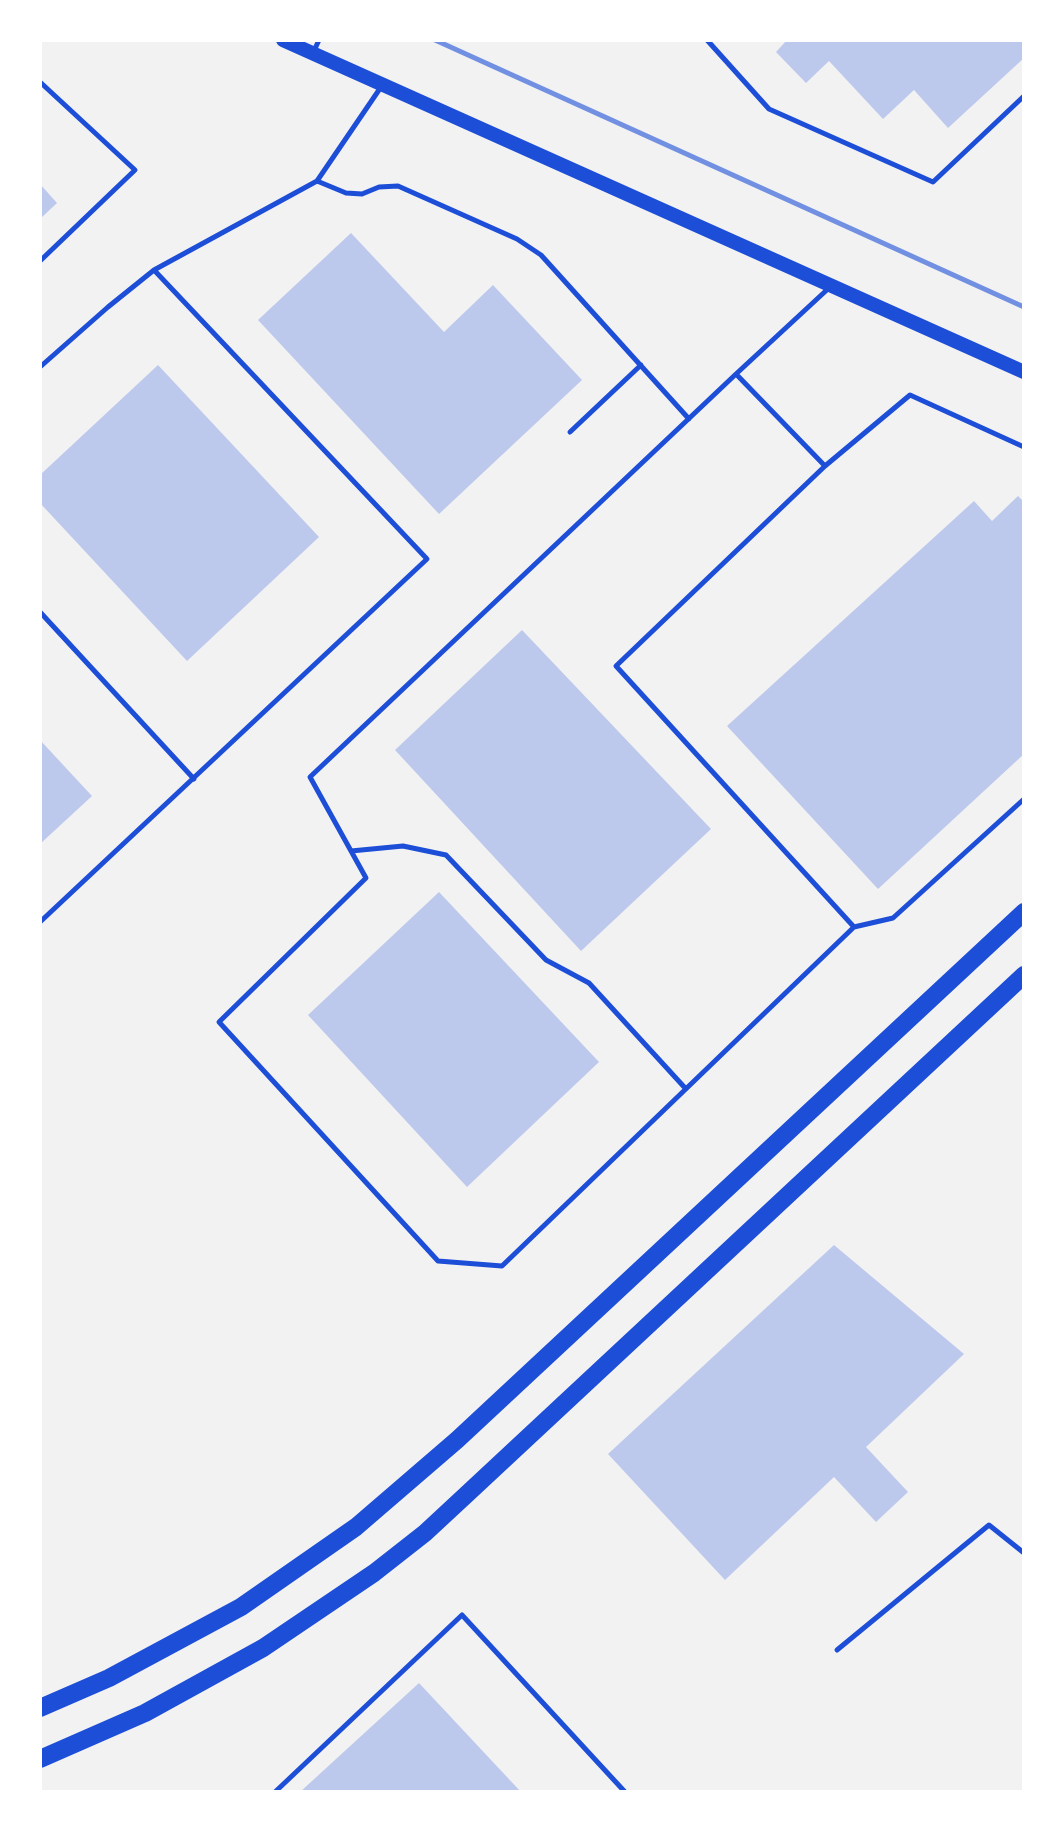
<!DOCTYPE html>
<html>
<head>
<meta charset="utf-8">
<style>
  body { margin:0 }
  #map { position:relative; width:1064px; height:1832px; overflow:hidden; background:#f2f2f2; font-family:"Nunito Sans",sans-serif }
  canvas { display:block }
  .frame { position:absolute; inset:0; border:42px solid #fff; pointer-events:none }
</style>
</head>
<body>
<div id="map">
<canvas width="1064" height="1832"></canvas>
<div class="frame"></div>
</div>
<script>
const context = document.querySelector('canvas').getContext('2d');
context.lineJoin = 'round';
function paint(path, color) { context.fillStyle = color; context.fill(path, 'evenodd'); }
function trace(path, color, width, dash) { context.strokeStyle = color; context.lineWidth = width; context.lineCap = dash ? 'butt' : 'round'; context.setLineDash(dash || []); context.stroke(path); }
const building = new Path2D(`
  M787,40H1024V58L948,128L914,90L883,119L829,61L806,83L776,52Z
  M40,184L57,203L40,219Z
  M351,233L444,332L493,285L582,380L439,514L258,320Z
  M158,365L319,537L187,661L40,503V475Z
  M1018,496L1024,502V754L878,889L727,726L974,501L992,521Z
  M522,630L711,829L581,951L395,750Z
  M40,740L92,796L40,844Z
  M439,892L599,1062L467,1187L308,1015Z
  M834,1245L964,1354L866,1447L908,1492L876,1522L834,1477L725,1580L608,1454Z
  M419,1683L521,1792H300Z`);
const service = new Path2D(`
  M707,40L769,109L933,182L1024,96
  M313,53L319,40
  M40,82L135,170L40,261
  M317,181L346,193L362,194L379,187L398,186L517,239L541,255L689,419
  M40,367L108,307L154,270L317,181L381,87
  M736,374L310,777L366,878L219,1022L438,1261L502,1266L854,927L616,666L825,466L736,374L830,287
  M570,432L641,365
  M825,466L910,395L1024,447
  M40,612L194,779
  M351,851L403,846L446,855L546,960L589,983L686,1089
  M40,922L427,559L154,270
  M854,927L893,918L1024,799
  M837,1650L989,1525L1024,1553
  M275,1792L462,1615L625,1792`);
const secondary = new Path2D(`
  M283,40L1024,372`);
const primary = new Path2D(`
  M40,1708L109,1678L241,1607L356,1527L457,1440L1024,912
  M40,1759L145,1713L263,1648L374,1573L425,1533L467,1494L1024,975`);
const rail = new Path2D(`
  M435,40L1024,307`);
paint(building, '#bdc9ec');
trace(service, '#1d4ed8', 5);
trace(secondary, '#1d4ed8', 14);
trace(primary, '#1d4ed8', 18);
trace(rail, '#7290e2', 5);
</script>
</body>
</html>
